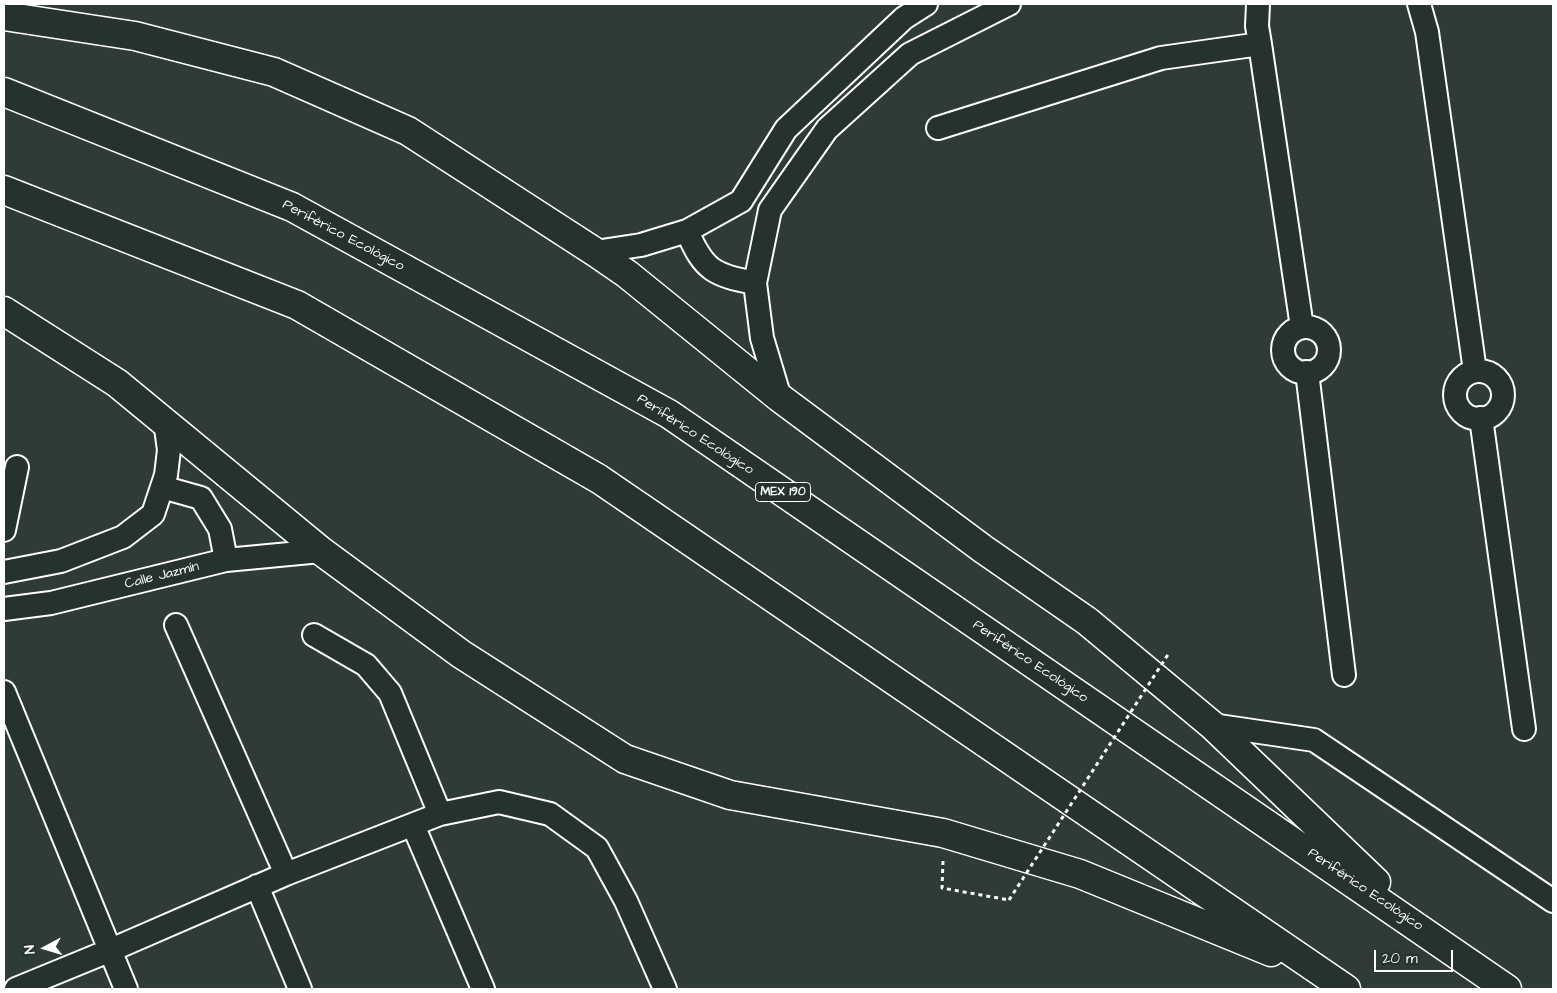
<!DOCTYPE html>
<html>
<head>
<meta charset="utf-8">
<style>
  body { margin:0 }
  #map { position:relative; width:1557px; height:993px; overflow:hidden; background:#2f3b35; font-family:"Architects Daughter",sans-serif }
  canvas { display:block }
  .frame { position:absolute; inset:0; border:5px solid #fff; pointer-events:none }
  .north { position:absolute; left:20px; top:923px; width:50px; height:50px; -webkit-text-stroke:4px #26332d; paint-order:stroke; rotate:264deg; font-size:14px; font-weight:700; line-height:20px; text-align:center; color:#fff }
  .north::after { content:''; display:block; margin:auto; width:18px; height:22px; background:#fff; clip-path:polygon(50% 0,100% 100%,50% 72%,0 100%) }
  .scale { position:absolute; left:1374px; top:950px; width:79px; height:22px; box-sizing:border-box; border:2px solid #fff; border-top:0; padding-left:6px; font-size:15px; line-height:18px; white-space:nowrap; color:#fff; -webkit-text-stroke:4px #26332d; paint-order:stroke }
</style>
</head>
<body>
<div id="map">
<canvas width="1557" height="993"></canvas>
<div class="frame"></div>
<div class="north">N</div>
<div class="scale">20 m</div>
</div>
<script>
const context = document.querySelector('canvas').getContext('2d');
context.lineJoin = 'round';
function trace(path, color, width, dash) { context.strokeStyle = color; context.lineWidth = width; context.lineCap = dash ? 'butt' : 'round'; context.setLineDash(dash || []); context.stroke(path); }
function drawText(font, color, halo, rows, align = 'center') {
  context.font = font + ' "Architects Daughter",sans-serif'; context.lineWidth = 4; context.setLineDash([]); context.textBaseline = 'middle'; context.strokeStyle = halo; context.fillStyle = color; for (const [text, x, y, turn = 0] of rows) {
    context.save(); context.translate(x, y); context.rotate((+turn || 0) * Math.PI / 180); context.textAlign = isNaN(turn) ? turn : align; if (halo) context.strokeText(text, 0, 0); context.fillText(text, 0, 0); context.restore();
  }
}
const path = new Path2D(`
  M943,861L942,888L1009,900`);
const minor = new Path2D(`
  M1258,4L1257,26L1260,44L1302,327
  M1419,4L1427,32L1475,371
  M938,128L1161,58L1260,44
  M687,231C704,271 714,275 755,283
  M595,252L641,245L687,231L741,201L786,129L904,18L926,4
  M1283 350a23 23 0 1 1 46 0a23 23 0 1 1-46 0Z
  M1455 395a24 24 0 1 1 48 0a24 24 0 1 1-48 0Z
  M1307,372L1344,675
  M780,398L762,338L755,283L770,210L827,129L910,54L1009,4
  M1481,418L1524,729
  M162,487L201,498L220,529L226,560
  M4,530L17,467
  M4,572L61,561L123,537L153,514L166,475L169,450L165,421
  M4,609L51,603L226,560L321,551
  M176,625L286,874
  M314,635L366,665L390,693L440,814
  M4,692L126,989
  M1212,725L1314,740L1553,901
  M413,825L483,989
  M257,886L300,989
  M16,989L111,950L286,874L440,814L499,802L550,814L597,848L626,901L665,989`);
const trunk = new Path2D(`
  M4,16L135,36L274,72L408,131L595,252L627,274L780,398L983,549L1087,621L1212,725L1376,882
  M4,92L292,207L669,414L1507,989
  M4,190L297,305L599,479L1346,989
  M4,311L117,383L321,551L461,654L625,759L730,795L943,833L1080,874L1271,952`);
const pathBridge = new Path2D(`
  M1009,900L1169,653`);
const shields = [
  [783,492,55]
];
const shieldNames = [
  ["MEX 190",783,492]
];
const streetNames = [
  ["Periférico Ecológico",343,236,28],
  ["Periférico Ecológico",695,435,33],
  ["Calle Jazmín",162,576,-14],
  ["Periférico Ecológico",1030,662,34],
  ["Periférico Ecológico",1365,890,34]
];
trace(minor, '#fff', 26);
trace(trunk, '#fff', 31);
trace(path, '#fff', 3, [4, 4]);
trace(minor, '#26332d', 22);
trace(trunk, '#26332d', 28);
trace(pathBridge, '#fff', 3, [4, 4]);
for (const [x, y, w] of shields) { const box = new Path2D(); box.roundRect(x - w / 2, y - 9.5, w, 19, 4); context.fillStyle = '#26332d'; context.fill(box); trace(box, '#fff', 1); }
drawText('bold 12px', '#fff', null, shieldNames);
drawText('14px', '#fff', '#26332d', streetNames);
</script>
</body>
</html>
